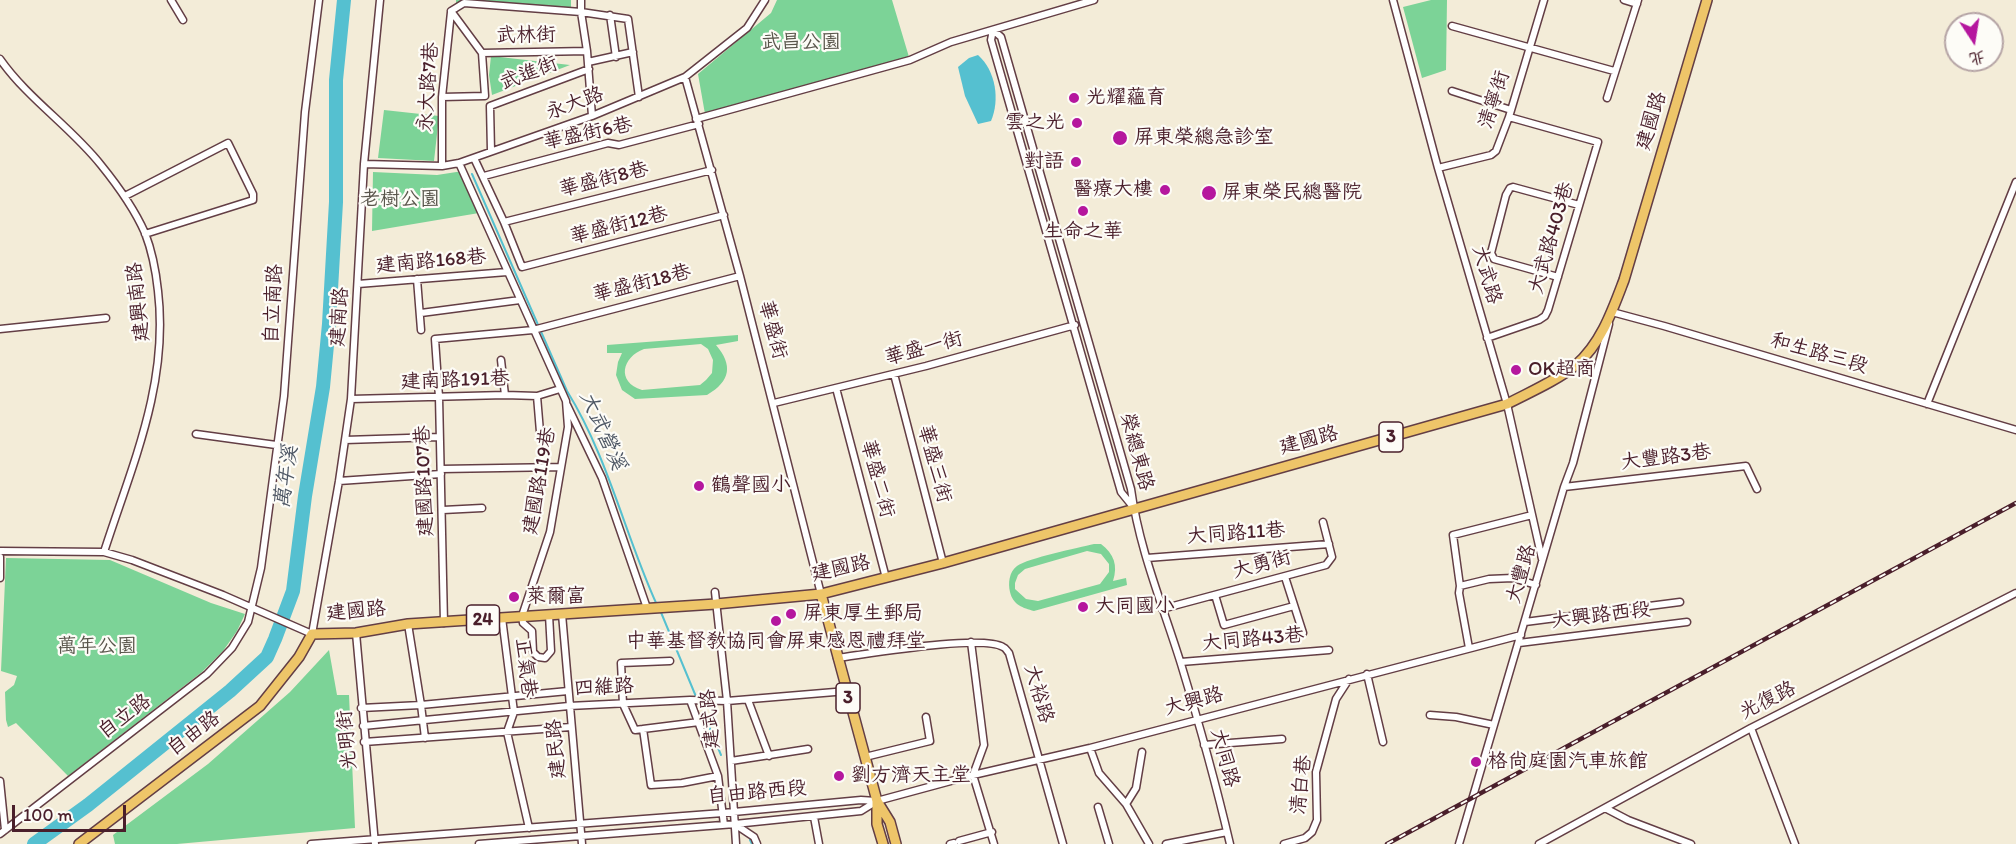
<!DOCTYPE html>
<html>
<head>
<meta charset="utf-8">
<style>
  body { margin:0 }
  #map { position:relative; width:2016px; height:844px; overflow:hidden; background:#f3ecd8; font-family:Itim,"LXGW WenKai TC",sans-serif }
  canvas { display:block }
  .north { position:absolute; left:1944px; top:12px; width:60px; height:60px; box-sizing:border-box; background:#fdfcf7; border:2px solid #b5a4a5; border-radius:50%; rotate:168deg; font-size:16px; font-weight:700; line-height:24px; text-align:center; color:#4a1f2b }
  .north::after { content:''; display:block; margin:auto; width:21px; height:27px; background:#b5179e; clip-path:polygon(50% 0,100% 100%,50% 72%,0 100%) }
  .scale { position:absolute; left:12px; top:805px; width:114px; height:27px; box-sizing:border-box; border:3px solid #4a1f2b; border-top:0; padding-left:8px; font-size:18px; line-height:21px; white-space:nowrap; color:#4a1f2b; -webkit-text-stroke:4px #fdfcf7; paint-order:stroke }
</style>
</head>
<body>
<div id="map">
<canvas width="2016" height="844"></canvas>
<div class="north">北</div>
<div class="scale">100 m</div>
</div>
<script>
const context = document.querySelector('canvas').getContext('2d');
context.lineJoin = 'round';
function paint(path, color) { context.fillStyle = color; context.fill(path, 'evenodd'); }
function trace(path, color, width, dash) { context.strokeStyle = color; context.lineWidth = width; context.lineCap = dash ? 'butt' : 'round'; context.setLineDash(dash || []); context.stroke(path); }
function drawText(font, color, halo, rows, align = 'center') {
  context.font = font + ' Itim,"LXGW WenKai TC",sans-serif'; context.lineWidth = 4.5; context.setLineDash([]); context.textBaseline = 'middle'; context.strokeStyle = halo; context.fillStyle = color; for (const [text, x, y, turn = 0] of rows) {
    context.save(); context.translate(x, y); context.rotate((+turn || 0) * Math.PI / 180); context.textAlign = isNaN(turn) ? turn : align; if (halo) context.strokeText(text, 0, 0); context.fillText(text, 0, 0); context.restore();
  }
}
const green = new Path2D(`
  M456,0H571V12L456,4Z
  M777,0H892L909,57L705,114L698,74L771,13Z
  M1431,0H1447L1446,70L1422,78L1403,7Z
  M491,56L570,65L492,95L489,75Z
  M384,110L439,116L434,161L378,158Z
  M463,171L479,213L372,231L373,172L437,175Z
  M738,335V341L716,345C733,365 731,381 707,395L635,399L622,390L616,375L618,362L622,353H607V345ZM701,344L708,349L713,360L712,373L706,380L700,385L642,390C616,382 622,357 644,349Z
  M1094,544H1101C1114,554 1118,565 1113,581L1126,578L1127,585L1034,611C1023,608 1013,605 1010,592C1008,583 1009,572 1017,566C1028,558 1078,548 1094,544ZM1087,551L1101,554L1109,564V572L1100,584L1038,601L1026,599L1015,589V583L1018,575L1025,569Z
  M6,558L110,560L211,603L245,614L237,631L223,651L202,672L68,776L16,723L8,727L6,720L5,692L14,685L17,676L1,671Z
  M329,650L337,695H349L355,828L177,844H115L113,835L208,764L290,692Z`);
const water = new Path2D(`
  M978,55C996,71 1000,100 991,121L978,124L965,96L958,67L969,58Z`);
const stream = new Path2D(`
  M472,174L567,391C608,457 625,535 657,605
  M660,610L697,699
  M703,712L721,755
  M750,840L752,844`);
const river = new Path2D(`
  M34,844L88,805L230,691L267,657L275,639L293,591L305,496L323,387L329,324L336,202V80L344,0`);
const minor = new Path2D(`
  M171,0L183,20
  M581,0V12L587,51L592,116
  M1393,0L1438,168L1507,404L1542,559
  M1624,0L1637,4
  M451,11L464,3L581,12L628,19L639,97
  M451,11L482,53L587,51
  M610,15L616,57
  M1452,26L1614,71
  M993,30L1001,37L1131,489C1139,549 1163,606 1181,664C1199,723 1216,784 1230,844
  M993,30L991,40L1121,492L1134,508
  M0,59C28,99 71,127 101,165C118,186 134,208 145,233C152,251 156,272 158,291C169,384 132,465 104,552
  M588,62L633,52
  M685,77L740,276L821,594
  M1452,91L1511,110
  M442,97L485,96L482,53
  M1607,98L1638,0
  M696,119L910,60L951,42L1094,0
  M491,151L490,106L589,69
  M474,158L504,222L522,267L724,215
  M459,163L566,401L568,427L550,532L522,616L523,623L532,631L533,652L538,657L545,658L551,651L549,615
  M364,164L442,166L459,163L592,116L685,77L747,28L765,0
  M442,166V97L451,12
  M1438,168L1491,155L1496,151L1509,117L1544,0
  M484,176L608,143L619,145L699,124
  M125,196L228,143L253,194V200L145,234
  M504,222L712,170
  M1558,277L1494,259L1491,253L1506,195L1510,188L1513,187L1579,205
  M417,279L421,330
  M358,284L507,272
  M421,313L520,300
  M1612,314V312L1664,326L2016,430
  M0,329L106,318
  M1487,338L1539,320L1545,316L1548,310L1598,142L1509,117
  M501,360L505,395
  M894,374L943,563
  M836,388L886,578
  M537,396L540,432
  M351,399L505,395L537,396L560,389
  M774,403L926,366L1075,325
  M1927,404L2016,182
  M567,405L602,478L647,608
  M196,434L276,445
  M345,440L439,437
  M441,469L561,467
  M339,481L441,474
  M1564,487L1746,466L1757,489
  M443,510L482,508
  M0,551L104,552L132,560L223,595L312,634L339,481L351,399L364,164L380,0
  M0,557V578
  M1147,558L1329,544
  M1285,577L1303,633
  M1460,586L1489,579L1513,578L1536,585
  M715,592L727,701L736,844
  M1215,595L1224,625L1294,606
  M1162,609L1326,565L1332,557L1323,522
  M562,614L582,844
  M502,618L514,712L507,732L529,828
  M1525,622L1680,602
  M444,623L439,397L435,339L533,330L740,276
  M408,624L421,705L425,738
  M356,633L375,844
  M971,642L984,745L973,775L994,844
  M1519,643L1687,622
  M1469,648L1459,593L1460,586L1453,535L1532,515
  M837,658C868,654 981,634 1003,647C1006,648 1007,651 1009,653L1063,844
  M670,661L621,663L623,704L635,730L699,722
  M1181,662L1329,650
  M1367,674L1383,742
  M690,700L718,776L724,825
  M748,700L769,756
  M361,708L421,705L568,691
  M1430,715L1456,717L1494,725
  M363,726L569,706L690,700L727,701L847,691
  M1751,728L1795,844
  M643,729L651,785L682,783L718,776
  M364,742L571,727
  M1204,745L1282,739
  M1090,748L1099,773L1126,804L1149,844
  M865,757L930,741L926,717
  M731,761L808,749
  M0,781L5,830
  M1126,804L1136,788L1142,752
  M1098,807L1109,844
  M1605,808L1628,820L1691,844
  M814,817L819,844
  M736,825L754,837L757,844
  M0,834L207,674L232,648L248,622L261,568L284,396L305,112L319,0
  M959,841L992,832
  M311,844L723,813L861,800L876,801
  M479,844L735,824L861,811L877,801L973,775L1090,748L1521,635
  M950,844L954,843
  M1166,844L1227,832
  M1284,844L1305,838L1312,832L1317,820L1316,772L1336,699L1349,679
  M1459,844L1564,487L1573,463L1609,324
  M1539,844L1751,728L2016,593`);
const primary = new Path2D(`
  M821,594L877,801V824L883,844
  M877,801L890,822L896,844
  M79,844L260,706L299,657L312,634L356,633L408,624L716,604L821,594L943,563L1507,404C1530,392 1556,381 1576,365C1601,344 1613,309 1624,280L1707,0`);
const rail = new Path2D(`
  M1387,844L2016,503`);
const markers = [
  [1074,98,6,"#b5179e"],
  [1077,123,6,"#b5179e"],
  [1120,138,8,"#b5179e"],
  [1076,162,6,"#b5179e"],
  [1165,190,6,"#b5179e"],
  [1209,193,8,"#b5179e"],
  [1083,211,6,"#b5179e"],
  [1516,370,6,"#b5179e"],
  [699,486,6,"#b5179e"],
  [514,597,6,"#b5179e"],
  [1083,607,6,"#b5179e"],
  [791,614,6,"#b5179e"],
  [776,621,6,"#b5179e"],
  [1476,762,6,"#b5179e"],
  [839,776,6,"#b5179e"]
];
const shields = [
  [1391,437,24],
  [483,620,33],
  [848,698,24]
];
const shieldNames = [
  ["3",1391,437],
  ["24",483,620],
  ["3",848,698]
];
const streetNames = [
  ["武林街",526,36,-1],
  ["武進街",529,74,-21],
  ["永大路7巷",429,87,-86],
  ["清寧街",1495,100,-72],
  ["永大路",575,104,-20],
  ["建國路",1652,121,-73],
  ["華盛街6巷",588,134,-12],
  ["華盛街8巷",604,180,-14],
  ["華盛街12巷",619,226,-14],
  ["大武路403巷",1552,238,-74],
  ["建南路168巷",431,262,-5],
  ["大武路",1486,275,74],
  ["華盛街18巷",642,284,-14],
  ["建興南路",139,302,-96],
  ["自立南路",274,304,-87],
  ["建南路",340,317,-86],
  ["華盛街",772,330,75],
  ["華盛一街",924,349,-15],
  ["和生路三段",1819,354,16],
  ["建南路191巷",455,381,-2],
  ["建國路",1309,441,-15],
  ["榮總東路",1136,452,75],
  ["大豐路3巷",1666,458,-7],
  ["華盛三街",934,464,75],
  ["華盛二街",877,479,75],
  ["建國路107巷",425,481,-92],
  ["建國路119巷",540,481,-80],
  ["大同路11巷",1236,534,-4],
  ["大勇街",1262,565,-15],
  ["建國路",841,569,-12],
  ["大豐路",1522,574,-74],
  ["建國路",356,612,-5],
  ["大興路西段",1601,616,-7],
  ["大同路43巷",1253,640,-5],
  ["正氣巷",525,668,83],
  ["四維路",604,688,-3],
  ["大裕路",1038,694,74],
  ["光復路",1768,701,-27],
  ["大興路",1194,702,-15],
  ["自立路",125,717,-37],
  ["建武路",711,719,-95],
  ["自由路",194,734,-37],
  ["光明街",348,740,-95],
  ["建民路",557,749,-95],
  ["大同路",1224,758,75],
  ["清白巷",1302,785,-84],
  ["自由路西段",757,793,-5]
];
const parkNames = [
  ["武昌公園",801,43],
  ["老樹公園",400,200],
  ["萬年公園",97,647]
];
const poiNames = [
  ["光耀蘊育",1086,98],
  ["雲之光",1065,123,"right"],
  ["屏東榮總急診室",1134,138],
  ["對語",1064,162,"right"],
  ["醫療大樓",1153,190,"right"],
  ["屏東榮民總醫院",1222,193],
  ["生命之華",1083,232,"center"],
  ["OK超商",1528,370],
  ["鶴聲國小",711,486],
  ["萊爾富",526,597],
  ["大同國小",1095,607],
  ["屏東厚生郵局",803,614],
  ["中華基督教協同會屏東感恩禮拜堂",776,642,"center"],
  ["格尚庭園汽車旅館",1488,762],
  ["劉方濟天主堂",851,776]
];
const waterNames = [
  ["大武營溪",602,431,66],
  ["萬年溪",287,477,-82]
];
paint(green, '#7cd397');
paint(water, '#55c0d0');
trace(stream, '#55c0d0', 2);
trace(river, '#55c0d0', 14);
trace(minor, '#633e45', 9);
trace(primary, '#633e45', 12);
trace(minor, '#fff', 6);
trace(primary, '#eec569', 9);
trace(rail, '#4a1f2b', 4.5);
trace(rail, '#fdfcf7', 2, [7]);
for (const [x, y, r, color] of markers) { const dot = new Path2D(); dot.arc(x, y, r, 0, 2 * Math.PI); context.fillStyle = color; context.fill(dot); trace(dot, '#fdfcf7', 2); }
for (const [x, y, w] of shields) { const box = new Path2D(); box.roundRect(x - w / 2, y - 15, w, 30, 4.5); context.fillStyle = '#fdfcf7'; context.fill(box); trace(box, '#4a1f2b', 1.5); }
drawText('bold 18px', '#4a1f2b', null, shieldNames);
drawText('20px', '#4a1f2b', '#fdfcf7', streetNames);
drawText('20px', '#59554b', '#fdfcf7', parkNames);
drawText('20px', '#4a1f2b', '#fdfcf7', poiNames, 'left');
drawText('italic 21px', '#4e5765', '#fdfcf7', waterNames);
</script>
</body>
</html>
